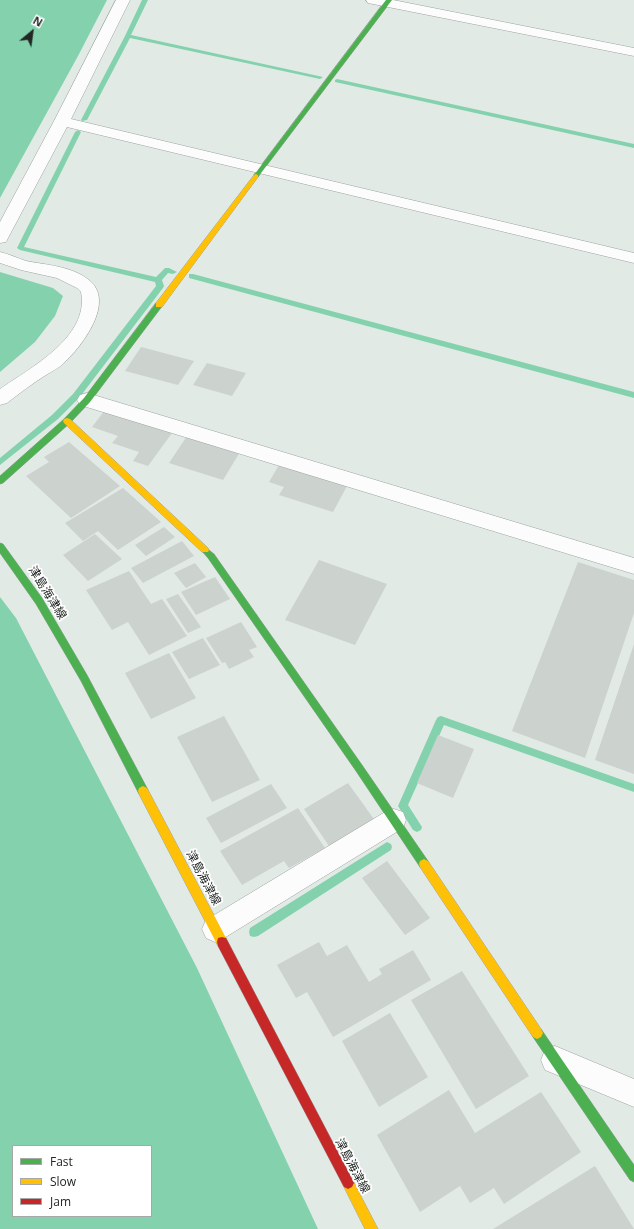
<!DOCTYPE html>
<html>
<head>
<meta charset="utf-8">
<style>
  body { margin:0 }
  #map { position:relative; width:634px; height:1229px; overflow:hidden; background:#e2eae6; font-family:"Open Sans",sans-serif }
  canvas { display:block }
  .legend { position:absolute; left:12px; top:1145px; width:140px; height:72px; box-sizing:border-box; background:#fff; border:1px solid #a6a9a7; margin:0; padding:5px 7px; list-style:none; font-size:12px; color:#212723 }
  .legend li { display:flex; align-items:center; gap:8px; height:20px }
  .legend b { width:20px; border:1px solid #a6a9a7 }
  .north { position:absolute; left:12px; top:12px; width:40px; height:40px; -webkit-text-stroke:3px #fff; paint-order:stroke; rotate:29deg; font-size:11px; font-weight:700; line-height:16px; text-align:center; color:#212723 }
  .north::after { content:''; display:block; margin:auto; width:14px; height:18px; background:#212723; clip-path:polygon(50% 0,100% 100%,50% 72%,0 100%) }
</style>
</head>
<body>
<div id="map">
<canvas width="634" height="1229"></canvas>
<ul class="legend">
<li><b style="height:5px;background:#4caf50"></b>Fast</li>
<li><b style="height:5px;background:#ffc107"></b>Slow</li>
<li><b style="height:5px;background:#c62828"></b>Jam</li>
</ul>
<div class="north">N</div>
</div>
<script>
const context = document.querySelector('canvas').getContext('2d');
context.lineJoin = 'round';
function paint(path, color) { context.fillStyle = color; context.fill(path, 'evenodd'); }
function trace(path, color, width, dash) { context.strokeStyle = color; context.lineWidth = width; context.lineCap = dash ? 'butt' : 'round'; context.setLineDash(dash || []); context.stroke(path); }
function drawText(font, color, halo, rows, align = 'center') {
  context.font = font + ' "Open Sans","Noto Sans JP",sans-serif'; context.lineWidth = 3.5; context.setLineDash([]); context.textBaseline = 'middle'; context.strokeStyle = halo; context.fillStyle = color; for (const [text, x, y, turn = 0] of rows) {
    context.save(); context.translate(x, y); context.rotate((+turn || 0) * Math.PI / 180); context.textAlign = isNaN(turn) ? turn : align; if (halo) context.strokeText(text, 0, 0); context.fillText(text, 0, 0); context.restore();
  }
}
const water = new Path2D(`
  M0,0H107L78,56L0,198Z
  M0,272L53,288L63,296L55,316L35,342L0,372Z
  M0,597L16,618L197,968L318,1229H0ZM13,1146H151V1216H13Z`);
const stream = new Path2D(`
  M142,0H148L131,35L323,77L320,79L130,38L87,120L82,121L81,120L125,36Z
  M337,79L634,144V148L335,82V80Z
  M78,130L81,132L24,247L156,277L165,268H169L177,272L173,274L168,273L162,280L164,286L163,288L79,398L58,419L0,465V458L52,415L73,394L156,286L155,282L20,250L17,248L75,132Z
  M189,274H193L634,392V398L189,278Z
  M441,716L634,784V792L444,725L408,805L422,827L421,830L417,832L413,830L398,806L436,720L438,717Z
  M387,842L391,844L392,847L391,850L258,936L254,937L250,936L249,932L250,928Z`);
const building = new Path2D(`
  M141,347L194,361L178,385L125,371Z
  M207,363L246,373L232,396L193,385Z
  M105,410L172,433L148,466L133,461L139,452L112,443L118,436L92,427Z
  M187,436L240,452L223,480L169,463Z
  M69,442L120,486L71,518L26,476L49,462L44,457Z
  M279,465L347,486L333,512L279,495L284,487L269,482Z
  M123,488L161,522L118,550L98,531L83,541L65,523Z
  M164,527L175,537L146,556L135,545Z
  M95,534L122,559L88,581L63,555Z
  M182,541L194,556L143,583L131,568Z
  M319,560L387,584L355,645L285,620Z
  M578,562L634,580V613L585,758L512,731Z
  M195,563L206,577L186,588L174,573Z
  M129,571L151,604L162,599L187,636L149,655L128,622L112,630L86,590Z
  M215,577L230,599L196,615L181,592Z
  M178,594L201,627L188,633L166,599Z
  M241,622L257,647L249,650L254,657L229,669L225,662L222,663L206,638Z
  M203,638L220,665L189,679L172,652Z
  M634,644V774L595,760Z
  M169,653L196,698L151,719L125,673Z
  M224,716L260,780L212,802L177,737Z
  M438,735L474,749L453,798L417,783Z
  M348,783L376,822L331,849L304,809Z
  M271,784L287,808L221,843L206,818Z
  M298,808L325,848L289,868L284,861L242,885L220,851Z
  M387,861L430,918L405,935L362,878Z
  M319,942L327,956L347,945L369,982L382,974L379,969L413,950L431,980L333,1037L307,992L296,998L277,965Z
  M462,971L529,1076L476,1109L411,1000Z
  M390,1013L428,1077L379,1107L342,1041Z
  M449,1090L475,1133L541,1092L581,1152L504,1204L494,1188L470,1203L460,1186L420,1212L377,1135Z
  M595,1166L634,1229H493Z`);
const street = new Path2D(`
  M116,0H130L71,119L634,253V263L67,127L8,238L6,242L0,243V222L54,121Z
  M366,0H393L634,48V56L373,4L368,3Z
  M0,252C9,254 17,258 26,261C46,265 72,266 89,280C116,302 82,346 64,363C59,368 52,371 46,375C33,383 20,393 7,403L0,405V389C30,368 90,337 81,292L77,288L57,278L21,270L0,263Z
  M87,393L634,558V574L80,405L77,400L80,395Z
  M394,809L403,812L406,820L403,828L224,938L215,942L206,938L202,929L206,920L385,812Z
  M555,1046L634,1079V1107L545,1070L541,1060L545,1050Z`);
const fast = new Path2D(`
  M386,0H392L258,177H254V175Z
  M156,303H162L163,305L90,402L70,423L3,483L0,484V476L64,419L84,398Z
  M0,543L3,544L42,598L87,675L147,788L148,791L147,794L143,796L139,794L81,681L36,604L0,553Z
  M205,547L214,554L362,765L428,861L429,864L428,867L424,869L420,867L356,771L208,558L201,550L202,548Z
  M537,1027L541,1029L634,1165V1182L630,1180L533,1037L531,1033L533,1029Z`);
const slow = new Path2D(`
  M256,174L258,175V177L162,307H156V303L254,175Z
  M67,418L70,419L208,548L209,550L208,552H202L64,423L63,421L64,419Z
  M143,786L147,788L226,938L227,942L226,946L222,947L218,946L139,794L138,791L139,788Z
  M424,859L428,861L541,1029L543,1033L541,1037L537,1039L533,1037L420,867L419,864L420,861Z
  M348,1177L352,1179L378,1229H365L342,1183L344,1179Z`);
const jam = new Path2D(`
  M222,937L226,938L352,1179L354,1183L352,1187L348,1189L344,1187L218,946L217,942L218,938Z`);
const streetNames = [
  ["津島海津線",47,593,58],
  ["津島海津線",203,878,62],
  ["津島海津線",352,1166,62]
];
paint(water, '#84d2ad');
paint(stream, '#84d2ad');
paint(building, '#ccd2ce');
trace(street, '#9da2a0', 1);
trace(fast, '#9da2a0', 1);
trace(slow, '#9da2a0', 1);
trace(jam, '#9da2a0', 1);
paint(street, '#fbfcfb');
paint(fast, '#4caf50');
paint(slow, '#ffc107');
paint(jam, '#c62828');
drawText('12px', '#212723', '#fff', streetNames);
</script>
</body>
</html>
